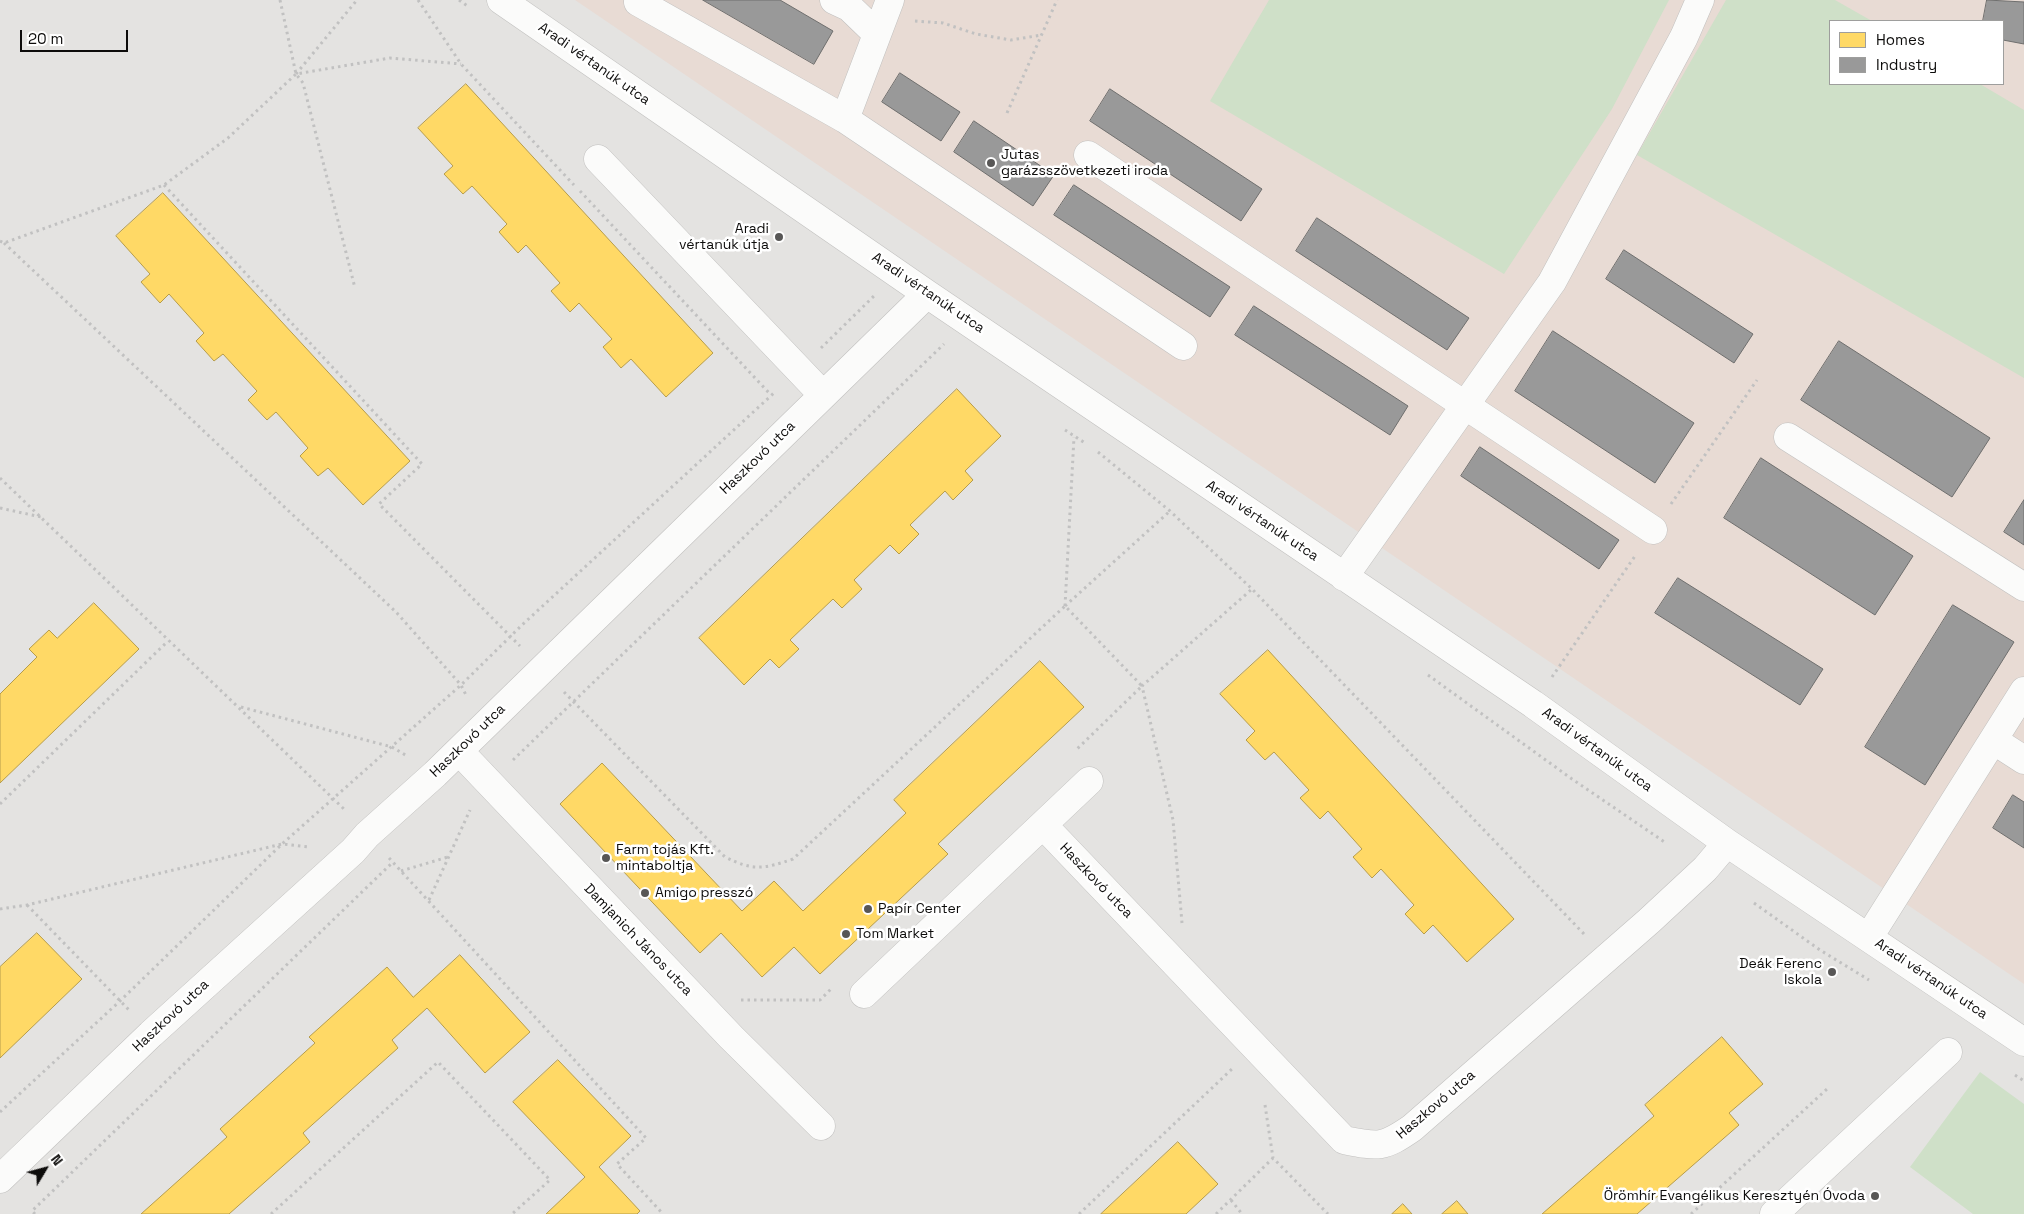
<!DOCTYPE html>
<html>
<head>
<meta charset="utf-8">
<style>
  body { margin:0 }
  #map { position:relative; width:2024px; height:1214px; overflow:hidden; background:#e4e3e1; font-family:"Space Grotesk",sans-serif }
  canvas { display:block }
  .legend { position:absolute; left:1829px; top:20px; width:175px; height:65px; box-sizing:border-box; background:#fff; border:1px solid #9e9e9d; margin:0; padding:6px 9px; list-style:none; font-size:15px; color:#0d0c0b }
  .legend li { display:flex; align-items:center; gap:10px; height:25px }
  .legend b { width:25px; border:1px solid #9e9e9d }
  .north { position:absolute; left:20px; top:1144px; width:50px; height:50px; -webkit-text-stroke:4px #fff; paint-order:stroke; rotate:53deg; font-size:14px; font-weight:700; line-height:20px; text-align:center; color:#0d0c0b }
  .north::after { content:''; display:block; margin:auto; width:18px; height:22px; background:#0d0c0b; clip-path:polygon(50% 0,100% 100%,50% 72%,0 100%) }
  .scale { position:absolute; left:20px; top:30px; width:108px; height:22px; box-sizing:border-box; border:2px solid #0d0c0b; border-top:0; padding-left:6px; font-size:15px; line-height:18px; white-space:nowrap; color:#0d0c0b; -webkit-text-stroke:4px #fff; paint-order:stroke }
</style>
</head>
<body>
<div id="map">
<canvas width="2024" height="1214"></canvas>
<ul class="legend">
<li><b style="height:14px;background:#ffd966"></b>Homes</li>
<li><b style="height:14px;background:#999"></b>Industry</li>
</ul>
<div class="north">N</div>
<div class="scale">20 m</div>
</div>
<script>
const context = document.querySelector('canvas').getContext('2d');
context.lineJoin = 'round';
function paint(path, color) { context.fillStyle = color; context.fill(path, 'evenodd'); }
function trace(path, color, width, dash) { context.strokeStyle = color; context.lineWidth = width; context.lineCap = dash ? 'butt' : 'round'; context.setLineDash(dash || []); context.stroke(path); }
function drawText(font, color, halo, rows, align = 'center') {
  context.font = font + ' "Space Grotesk",sans-serif'; context.lineWidth = 5; context.setLineDash([]); context.textBaseline = 'middle'; context.strokeStyle = halo; context.fillStyle = color; for (const [text, x, y, turn = 0] of rows) {
    context.save(); context.translate(x, y); context.rotate((+turn || 0) * Math.PI / 180); context.textAlign = isNaN(turn) ? turn : align; if (halo) context.strokeText(text, 0, 0); context.fillText(text, 0, 0); context.restore();
  }
}
const industrial = new Path2D(`
  M575,0H2024V984ZM1830,21H2003V84H1830Z`);
const green = new Path2D(`
  M1269,0H1669L1612,109L1504,274L1210,101Z
  M1726,0H1835L1872,21H1830V84H1980L2024,110V378L1637,155Z
  M1980,1072L2024,1104V1214H1973L1910,1167Z`);
const homes = new Path2D(`
  M466,84L713,353L666,397L631,359L621,368L603,347L612,339L579,303L570,312L551,291L560,283L526,245L518,253L499,232L507,224L472,186L463,194L444,174L453,166L418,128Z
  M163,193L410,461L363,505L328,468L318,476L300,456L308,448L276,412L267,420L248,400L257,391L223,354L214,361L196,341L204,333L169,294L160,303L141,282L150,274L116,236Z
  M957,389L1001,436L965,471L973,480L953,500L945,491L910,525L919,534L899,554L890,545L854,580L862,589L842,608L833,599L790,640L799,649L779,668L770,659L744,685L699,638Z
  M94,603L139,649L0,783V694L37,657L29,649L49,630L57,638Z
  M1268,650L1514,919L1467,962L1433,925L1424,934L1405,914L1414,905L1381,869L1372,878L1353,857L1362,849L1328,811L1320,819L1300,798L1309,790L1274,752L1265,760L1246,740L1255,731L1220,694Z
  M1040,661L1084,707L938,844L948,854L820,974L794,947L762,977L721,933L700,953L560,804L602,763L742,911L774,881L803,911L906,813L894,800Z
  M37,933L82,979L0,1058V967Z
  M460,955L530,1032L485,1073L427,1008L392,1040L398,1048L303,1133L310,1142L229,1214H141L227,1137L220,1129L315,1043L309,1037L387,967L413,997Z
  M1722,1037L1763,1084L1729,1113L1739,1125L1637,1214H1542L1654,1116L1645,1105Z
  M558,1060L631,1136L599,1167L640,1211L637,1214H546L585,1177L513,1102Z
  M1178,1142L1218,1184L1186,1214H1101Z
  M1457,1201L1468,1214H1442Z
  M1403,1204L1412,1214H1392Z`);
const industry = new Path2D(`
  M703,0H780L833,31L814,64Z
  M1987,0L2024,2V44L2003,40V21H1983Z
  M900,73L960,112L941,141L882,102Z
  M1110,89L1262,189L1241,221L1090,121Z
  M974,121L1054,175L1033,206L954,152Z
  M1074,185L1230,287L1210,317L1054,215Z
  M1317,218L1469,318L1447,350L1296,251Z
  M1624,250L1753,334L1734,363L1606,279Z
  M1254,306L1408,406L1390,435L1235,335Z
  M1553,331L1694,423L1655,483L1515,391Z
  M1839,341L1990,438L1952,497L1801,400Z
  M1480,447L1619,540L1599,569L1461,476Z
  M1761,458L1913,556L1875,615L1724,518Z
  M2024,500V545L2004,532Z
  M1678,578L1823,669L1800,705L1655,613Z
  M1953,605L2014,642L1925,785L1865,747Z
  M2013,795L2024,802V848L1993,828Z`);
const path = new Path2D(`
  M280,0L296,74L303,83L355,288
  M418,0L461,64L574,185
  M459,0L469,7
  M915,21L943,23L976,34L1011,40L1042,35
  M296,74L357,0
  M1007,113L1057,0
  M164,185L422,464L379,504L520,646
  M580,191L771,395
  M0,241L4,243L164,185L228,138L296,74L390,58L461,64
  M4,243L396,612L461,685L467,697
  M821,348L874,296
  M1065,430L1085,443
  M1098,452L1170,511L1252,589L1585,935
  M0,478L346,811
  M1671,504L1757,380
  M0,508L41,517
  M1065,606L1074,437
  M1065,606L1170,511
  M1428,675L1572,779L1666,843
  M1552,677L1635,556
  M564,692L725,857C753,871 764,869 793,859L1065,606L1142,686L1076,750
  M241,707L392,747L407,756
  M513,760L944,344
  M0,804L168,641
  M389,858L646,1138L617,1164L663,1214
  M401,871L448,857
  M429,900L470,810
  M1754,903L1820,950L1869,980
  M27,905L129,1010
  M0,909L27,905L282,844L309,847
  M1182,923L1173,820L1142,686L1252,589
  M741,1000H820L832,988
  M2015,1075L2024,1081
  M1265,1105L1273,1158L1328,1214
  M0,1112L121,1000L282,844L461,685L522,625L775,392
  M1231,1200L1242,1214
  M35,1214L32,1211L393,862
  M271,1214L438,1062L550,1180L512,1214
  M1079,1214L1232,1069
  M1216,1214L1273,1158
  M1691,1214L1827,1089`);
const minor = new Path2D(`
  M501,0L927,294L1533,704L1727,843L2024,1042
  M834,0L849,7L877,34
  M890,0L845,119L1183,346
  M638,2L845,119
  M1088,155L1653,530
  M598,159L823,395
  M1788,437L2024,587
  M1344,577L1552,282L1684,37L1700,0
  M1993,740L2024,760
  M459,751L731,1037L821,1126
  M1043,825L1344,1140C1379,1147 1383,1148 1412,1128L1649,921L1705,869L1727,843
  M1869,937L2024,691
  M864,994L1089,781
  M0,1179L151,1034L353,851L367,835L435,774L927,294
  M1774,1214L1948,1052`);
const markers = [
  [991,163,5,"#585756"],
  [779,237,5,"#585756"],
  [606,858,5,"#585756"],
  [645,893,5,"#585756"],
  [868,909,5,"#585756"],
  [846,934,5,"#585756"],
  [1832,972,5,"#585756"],
  [1875,1196,5,"#585756"]
];
const streetNames = [
  ["Aradi vértanúk utca",594,64,35],
  ["Aradi vértanúk utca",928,293,34],
  ["Haszkovó utca",758,458,-44],
  ["Aradi vértanúk utca",1262,521,34],
  ["Haszkovó utca",468,741,-44],
  ["Aradi vértanúk utca",1597,750,36],
  ["Haszkovó utca",1096,881,46],
  ["Damjanich János utca",638,940,46],
  ["Aradi vértanúk utca",1931,979,34],
  ["Haszkovó utca",171,1016,-43],
  ["Haszkovó utca",1436,1105,-40]
];
const poiNames = [
  ["Jutas",1001,155],
  ["garázsszövetkezeti iroda",1001,171],
  ["Aradi",769,229,"right"],
  ["vértanúk útja",769,245,"right"],
  ["Farm tojás Kft.",616,850],
  ["mintaboltja",616,866],
  ["Amigo presszó",655,893],
  ["Papír Center",878,909],
  ["Tom Market",856,934],
  ["Deák Ferenc",1822,964,"right"],
  ["Iskola",1822,980,"right"],
  ["Örömhír Evangélikus Keresztyén Óvoda",1865,1196,"right"]
];
paint(industrial, '#e8dbd4');
paint(green, '#cfe0c8');
paint(homes, '#ffd966');
trace(homes, '#b69c4b', 1);
paint(industry, '#999');
trace(industry, '#6f6f6e', 1);
trace(minor, '#c1c0bf', 29);
trace(path, '#c1c1c1', 3, [2.5, 4]);
trace(minor, '#fbfbfa', 28);
for (const [x, y, r, color] of markers) { const dot = new Path2D(); dot.arc(x, y, r, 0, 2 * Math.PI); context.fillStyle = color; context.fill(dot); trace(dot, '#fff', 2); }
drawText('14px', '#0d0c0b', '#fff', streetNames);
drawText('14px', '#0d0c0b', '#fff', poiNames, 'left');
</script>
</body>
</html>
